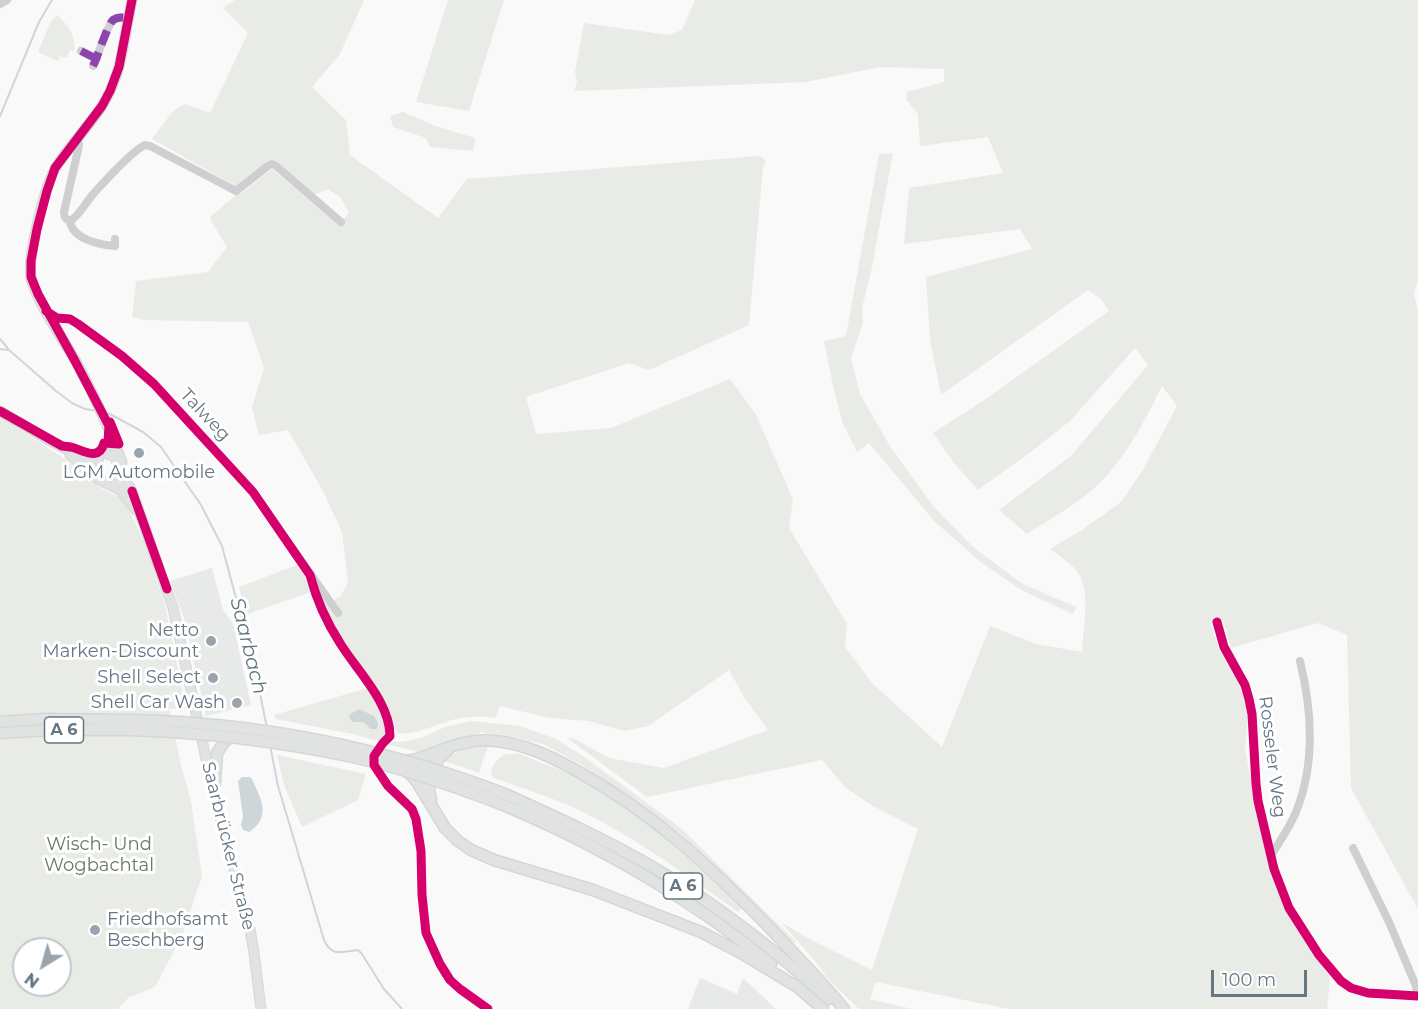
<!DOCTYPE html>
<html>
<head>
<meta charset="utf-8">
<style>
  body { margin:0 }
  #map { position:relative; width:1418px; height:1009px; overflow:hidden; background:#f9f9f9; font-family:Montserrat,sans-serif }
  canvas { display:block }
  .north { position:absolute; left:12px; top:937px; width:60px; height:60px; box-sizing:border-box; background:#fff; border:2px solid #c1c8cd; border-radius:50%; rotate:217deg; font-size:16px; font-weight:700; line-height:24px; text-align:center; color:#657683 }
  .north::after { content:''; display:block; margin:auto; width:21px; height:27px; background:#99a4ac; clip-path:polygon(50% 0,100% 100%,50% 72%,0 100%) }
  .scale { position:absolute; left:1211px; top:970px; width:96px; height:27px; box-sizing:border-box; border:3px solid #657683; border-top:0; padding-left:8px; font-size:18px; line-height:21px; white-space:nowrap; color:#657683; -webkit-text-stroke:4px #fff; paint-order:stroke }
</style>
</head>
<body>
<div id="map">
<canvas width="1418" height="1009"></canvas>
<div class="north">N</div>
<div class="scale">100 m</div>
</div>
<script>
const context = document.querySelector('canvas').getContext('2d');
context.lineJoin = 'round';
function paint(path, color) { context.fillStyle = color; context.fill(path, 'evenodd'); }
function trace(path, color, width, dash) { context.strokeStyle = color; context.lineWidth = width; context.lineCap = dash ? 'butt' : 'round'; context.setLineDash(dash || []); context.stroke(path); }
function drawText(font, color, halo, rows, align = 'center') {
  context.font = font + ' Montserrat,sans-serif'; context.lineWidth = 6; context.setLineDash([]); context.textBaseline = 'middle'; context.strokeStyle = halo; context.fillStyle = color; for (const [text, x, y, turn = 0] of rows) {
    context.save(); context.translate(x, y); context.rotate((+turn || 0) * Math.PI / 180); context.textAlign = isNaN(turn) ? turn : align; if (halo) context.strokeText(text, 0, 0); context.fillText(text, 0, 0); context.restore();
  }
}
const built = new Path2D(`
  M212,568L223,610L233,623L251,705L206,716L185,621L170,581Z
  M700,978L737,994L743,978L776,1009H688Z`);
const green = new Path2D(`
  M235,0H364L340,54L312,87L346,120L350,155L438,218L467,179L760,156L766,161L763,167L749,325L649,370L629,363L526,397L536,434L611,428L730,379L755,413L793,499L789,528L847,624L845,647L873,684L942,747L990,626L1036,644L1082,652C1083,629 1092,588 1076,570C1069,562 1059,556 1050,549L1082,530L1121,502L1143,470L1177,406L1162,386C1146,418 1132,446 1109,473C1087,499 1055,516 1027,534L999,510L1071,456L1148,365L1135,348L1070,421L1032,451L978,490L954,463L933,433L983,401L1109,311L1101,299L1088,290L941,395L930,339L926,277L1032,249L1020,229L904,244L909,188L1003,173L988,137L920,146L918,114L906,99L907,92L944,82V69L880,67L806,82L574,91L577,82L575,72L584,23L668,35L682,30L695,0H1418V279L1414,293L1418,311V909L1351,788L1347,635L1318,623L1231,648L1223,621L1211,624L1220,652L1235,675L1244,698L1248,714L1245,750L1267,860L1285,908L1311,951L1330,978L1327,1009H1009L876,982L870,999L912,1009H859L827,978L819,966L781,922L813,941L872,970L918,829L871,805L845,787L822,760L647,797L566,737L575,739L609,758L664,768L768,730L744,697L729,670L648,726L624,731L589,721L549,718L500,706L495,718C475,716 462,716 443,723C427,728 415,735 398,733L393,726L384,704L342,641L320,598L328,603L341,596L348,582L342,532L323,491L288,430L259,435L252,407L264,368L248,322L144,320L132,317L136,281L208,272L227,247L211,221L210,217L238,193H242L272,169L339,225L349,213L341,198L328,189L310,196L273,160L237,187L152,139L173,111L185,104L210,113L248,33L223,8Z
  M448,0H504L469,111L416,102Z
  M57,15C70,27 74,34 75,51L70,50L67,58L60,56L58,61L38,52L51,21Z
  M403,112L438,127L475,138L473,151L430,147L426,138L393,127L390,116Z
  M893,153L871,272L862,308L863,323L851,358L860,394L891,448L934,507L973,547L1023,584L1076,607L1073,614L1023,591L982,563L935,522L869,443L857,452L843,424L834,390L824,341L846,336L879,154Z
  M0,417L62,457L101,488L120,498L130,512L145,544L165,605L186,709H169L181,765L191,802L202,876L182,936L155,987L128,998L118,1009H0ZM24,949H60V985H24Z
  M297,565L305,577L311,592L247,614L239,587Z
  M368,688C374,698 390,722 385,734C384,736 379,740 378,741L353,734L276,719L274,715Z
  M472,721L520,726L554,738L583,756L682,829L796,942L793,944L714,865L679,833L641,804L578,763L545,745L515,737L482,732L451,741L422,753L386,744L390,742H400L421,738L445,727Z
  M488,746L479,773L444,761C457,749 471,747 488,746Z
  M505,754H520L577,777L641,818L695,864L742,907L738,912C687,875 636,838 579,810C552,797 520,788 492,777C490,765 495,761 505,754Z
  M277,755L366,774L358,800L302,827L284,785Z`);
const water = new Path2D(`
  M359,709L374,716L378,723L377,729H371L363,722H353L350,719L349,715Z
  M242,777H250L252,779C261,799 272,817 249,832L243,830L241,825L243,816L238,781Z`);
const stream = new Path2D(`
  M0,116L39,22L52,0
  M0,339L9,350L56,391L72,403L85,409L98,411
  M0,349L9,350
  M106,413L110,414L143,432L161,447L201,505L222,546L255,669L267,728
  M270,745L278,786L324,940C332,958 342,951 358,950L362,954L384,989L402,1009`);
const minor = new Path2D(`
  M0,4L7,0
  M81,51L97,59
  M93,66C98,56 107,26 113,20C117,17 123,17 128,18
  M77,139L79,144L78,150L64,212C64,217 65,219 70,221C80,215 86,202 94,193C104,182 133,150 145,145L150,146L236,191L268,166L272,164L276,166L341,222
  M70,221C72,239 100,245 115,246V239
  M46,311L57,318L70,319L78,324L122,356L154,384L253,492L338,613
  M1217,622L1224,647L1245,685L1249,699L1252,714L1256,784L1258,801L1274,869L1289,908L1319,955L1341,981L1351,988L1368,993L1418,996
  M1353,848L1389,922L1416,986L1417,996
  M1271,856C1279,842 1290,827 1296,812C1315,765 1312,710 1300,661`);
const major = new Path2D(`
  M0,411L47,439L78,455L99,458
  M105,453L113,456L116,460L120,471L132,491L173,608L214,795L250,929L254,953L261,1009
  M70,455L98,479L120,490L136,510
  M82,461L98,467
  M122,462C108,426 93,392 74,358C60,335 38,304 31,278C27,257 45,185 56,167C72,141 96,121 109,93C123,66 125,30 132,0
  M113,476L124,489`);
const highway = new Path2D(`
  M0,722L45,719L128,720
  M0,733L47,730H128
  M403,761C414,761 424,757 434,753C454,745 474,738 496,741C525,744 552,757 577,771C653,813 707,864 767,925C793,953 820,979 844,1009
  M406,771L411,775L417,782L445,828L458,841L471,850L494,860L593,890L701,932L741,953L799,988
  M505,794C558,818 611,842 661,872C722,908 777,952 829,999
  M214,795L217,753L225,741L235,735
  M431,799C425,780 432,763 448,750
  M501,804C529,816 558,829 585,843C651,877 714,917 771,964
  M794,984L823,1009`);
const highwayBridge = new Path2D(`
  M128,720C258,722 385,748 505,794
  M128,730C202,732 276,741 348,756C400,767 451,785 501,804`);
const quiet = new Path2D(`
  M81,51L97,59
  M93,66C98,56 107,26 113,20C117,17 123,17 128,18`);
const cycleway = new Path2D(`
  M46,311L57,318L70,319L78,324L122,356L154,384L253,492L310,575C316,598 327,623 340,643C357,671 390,702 390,736L383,743L374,756V765L388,786L412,809L416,819L421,851L422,895L426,933L440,964L450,980L460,989L488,1009
  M0,411L62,446C64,446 69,447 71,447C83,450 99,462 104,443L119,444L110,422
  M108,443L109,426L75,361L38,294L31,277V261L37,229L47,191L55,168L102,106L110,91L119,67L132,0
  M132,491L167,589
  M1217,622L1224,647L1245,685L1249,699L1252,714L1256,784L1258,801L1274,869L1289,908L1319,955L1341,981L1351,988L1368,993L1418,996`);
const markers = [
  [139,453,6,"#99a4ac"],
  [211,641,6,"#99a4ac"],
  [213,678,6,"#99a4ac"],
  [237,703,6,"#99a4ac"],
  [95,930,6,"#99a4ac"]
];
const shields = [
  [64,730,39],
  [683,886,39]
];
const shieldNames = [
  ["A 6",64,730],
  ["A 6",683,886]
];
const streetNames = [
  ["Talweg",205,415,47],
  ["Rosseler Weg",1272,757,83],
  ["Saarbrücker Straße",228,846,76]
];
const poiNames = [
  ["LGM Automobile",139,473,"center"],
  ["Netto",199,631],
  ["Marken-Discount",199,652],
  ["Shell Select",201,678],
  ["Shell Car Wash",225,703],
  ["Friedhofsamt",107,920,"left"],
  ["Beschberg",107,941,"left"]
];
const parkNames = [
  ["Wisch- Und",99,845],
  ["Wogbachtal",99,866]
];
const waterNames = [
  ["Saarbach",248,646,76]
];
paint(built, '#e8e9e9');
paint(green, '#e8ebe6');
paint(water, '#ced6d9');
trace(stream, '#ced6d9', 2);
trace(major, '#d5d6d7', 11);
trace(highway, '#d5d6d6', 13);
trace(minor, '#cecfd0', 8);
trace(major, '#e1e2e2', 9);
trace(highway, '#e1e2e2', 10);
trace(highwayBridge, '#d5d6d6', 13, []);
trace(highwayBridge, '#e1e2e2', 10);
trace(quiet, '#8e44ad', 8, [15, 8]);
trace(cycleway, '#d6006c', 9);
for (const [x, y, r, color] of markers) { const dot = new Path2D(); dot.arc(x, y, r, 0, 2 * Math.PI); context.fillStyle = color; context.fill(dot); trace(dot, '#fff', 2); }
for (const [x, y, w] of shields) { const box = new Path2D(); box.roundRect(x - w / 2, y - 13, w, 26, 4.5); context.fillStyle = '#fff'; context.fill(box); trace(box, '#657683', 1.5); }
drawText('bold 16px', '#657683', null, shieldNames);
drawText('18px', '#657683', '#fff', streetNames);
drawText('18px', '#657683', '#fff', poiNames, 'right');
drawText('18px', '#687a64', '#fff', parkNames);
drawText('italic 20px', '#60757c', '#fff', waterNames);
</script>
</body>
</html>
